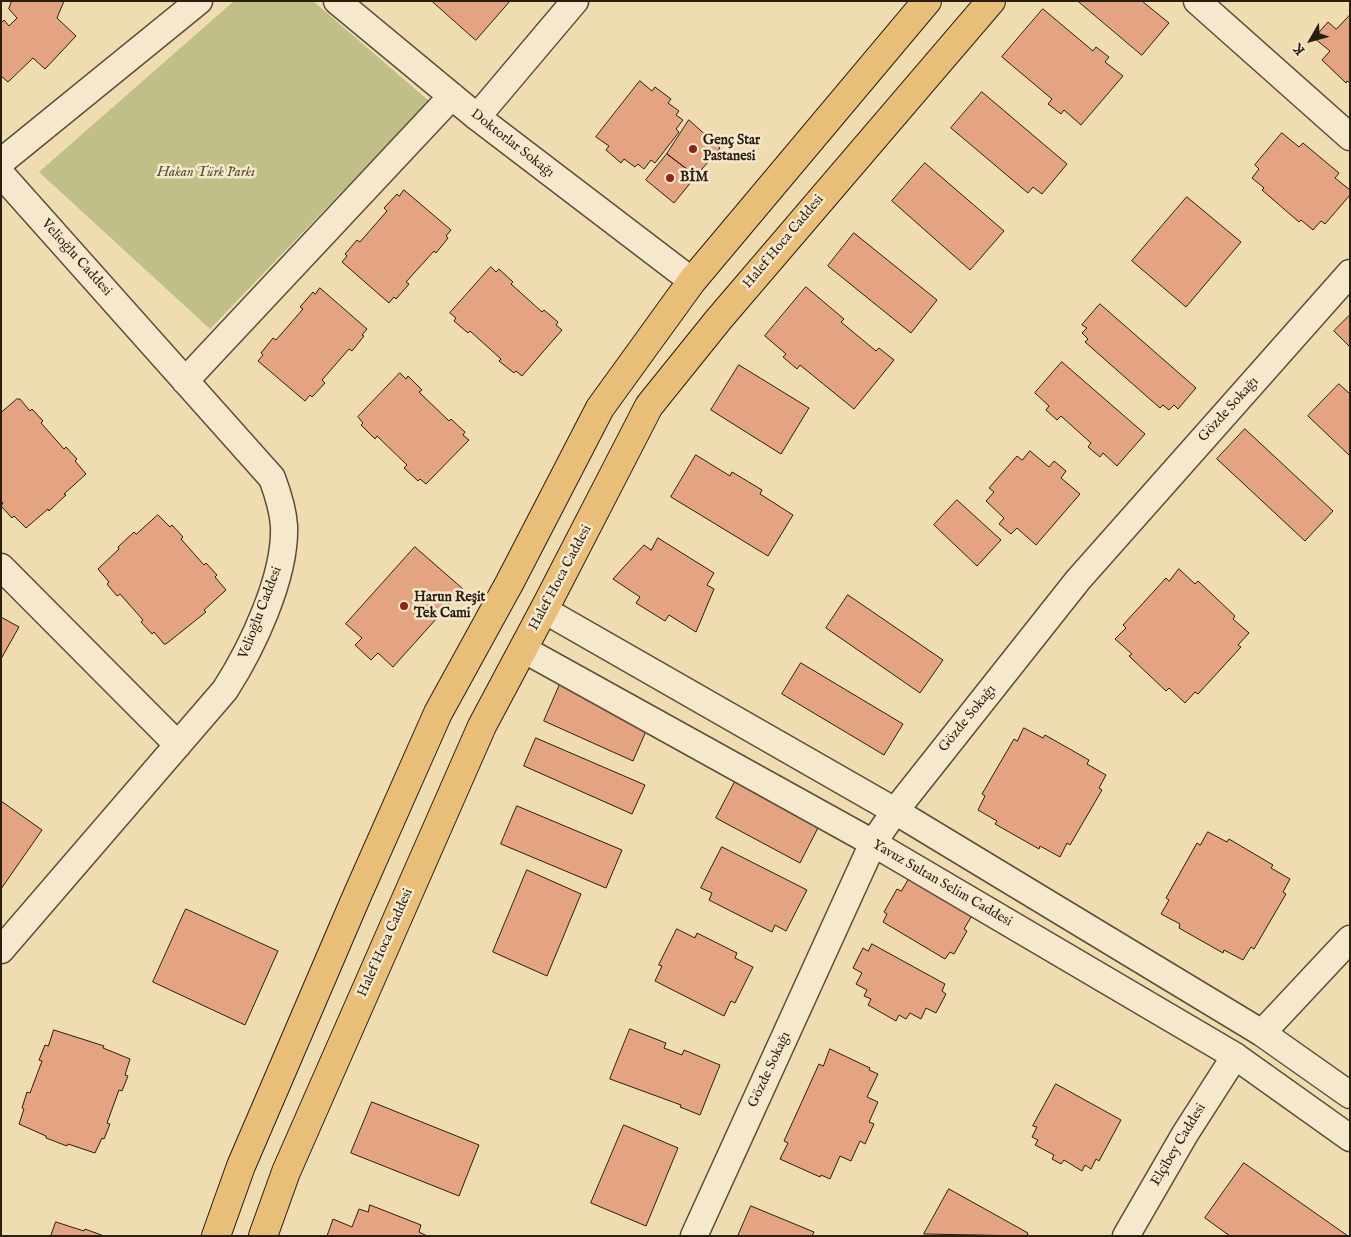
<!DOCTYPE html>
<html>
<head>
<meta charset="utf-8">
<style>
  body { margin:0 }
  #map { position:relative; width:1351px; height:1237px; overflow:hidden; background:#efdcb0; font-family:"IM FELL English",serif }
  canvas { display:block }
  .frame { position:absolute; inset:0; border:2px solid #2a1e11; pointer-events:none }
  .north { position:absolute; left:1286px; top:15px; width:50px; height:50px; -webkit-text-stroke:4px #f5e8cc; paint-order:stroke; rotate:232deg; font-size:14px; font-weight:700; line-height:20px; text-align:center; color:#2a1e11 }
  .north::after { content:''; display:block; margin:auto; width:18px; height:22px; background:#2a1e11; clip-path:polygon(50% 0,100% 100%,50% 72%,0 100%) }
</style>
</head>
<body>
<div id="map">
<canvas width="1351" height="1237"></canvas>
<div class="frame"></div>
<div class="north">K</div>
</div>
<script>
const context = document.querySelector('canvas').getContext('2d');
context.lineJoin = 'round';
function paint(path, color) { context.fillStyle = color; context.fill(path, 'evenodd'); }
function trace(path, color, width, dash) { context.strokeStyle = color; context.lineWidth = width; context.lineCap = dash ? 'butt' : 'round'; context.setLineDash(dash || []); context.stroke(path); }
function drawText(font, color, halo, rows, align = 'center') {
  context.font = font + ' "IM FELL English",serif'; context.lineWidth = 5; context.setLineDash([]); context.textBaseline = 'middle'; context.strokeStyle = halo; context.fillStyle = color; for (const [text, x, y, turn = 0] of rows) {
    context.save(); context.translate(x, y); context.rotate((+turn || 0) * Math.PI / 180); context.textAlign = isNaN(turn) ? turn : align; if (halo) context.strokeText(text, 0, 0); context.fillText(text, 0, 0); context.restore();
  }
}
const green = new Path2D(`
  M234,1H313L429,101L210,329L39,172Z`);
const building = new Path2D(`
  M12,1H64L57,18L76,36L45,69L33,58L8,82L1,76V23L4,20L9,26L17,18L9,9Z
  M432,1H510L476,40Z
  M1078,1H1142L1169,23L1142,55Z
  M1043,9L1093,51L1096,47L1109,57L1105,62L1123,76L1081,125L1064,110L1061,114L1048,104L1052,99L1002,57Z
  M1350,15V83L1347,81L1346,83L1322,60L1330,51L1314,38L1328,22L1336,29Z
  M640,81L652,91L655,87L671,99L668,103L679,111L676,115L683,120L676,129L679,132L655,163L651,160L644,169L638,164L635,167L624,159L621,163L606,150L609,146L596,137Z
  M982,92L1067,164L1042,194L1033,187L1028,193L951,128Z
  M689,120L720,148L696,176L667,154Z
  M1282,133L1299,147L1303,143L1339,173L1335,178L1350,190V195L1325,224L1321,221L1313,230L1301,220L1299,222L1262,190L1264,188L1252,178L1259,169L1255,165Z
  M667,154L696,176L674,203L646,180Z
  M925,163L1004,231L970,270L892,201Z
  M404,190L451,230L446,236L448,238L436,253L434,251L406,282L409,284L396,299L394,297L389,303L342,262L347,256L345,254L357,240L360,242L387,211L384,208L397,194L399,196Z
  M1187,197L1241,242L1186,307L1132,261Z
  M854,233L937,300L911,333L828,266Z
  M491,267L496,272L499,269L513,282L511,284L542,312L544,310L558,322L556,325L562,330L522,376L516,371L514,373L499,361L501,359L470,331L468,333L454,321L456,318L450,313Z
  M806,287L844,319L841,322L876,351L879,348L894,360L854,409L800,365L797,369L783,357L786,354L765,336Z
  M320,288L367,329L362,335L364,336L352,351L349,349L322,380L325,383L312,397L310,395L305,401L258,361L263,355L261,353L273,338L276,340L303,309L300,307L313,292L315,294Z
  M1100,304L1196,388L1178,409L1174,405L1169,410L1163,405L1160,408L1085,342L1088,339L1082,333L1087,328L1082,325Z
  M1350,315V347L1334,331Z
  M1062,362L1145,434L1117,466L1103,453L1100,457L1088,447L1091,443L1061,416L1057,420L1046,410L1049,406L1035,393Z
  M739,365L809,408L781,454L711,410Z
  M400,373L406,379L408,376L422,390L419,392L449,421L451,419L465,432L463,435L469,440L426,484L420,479L418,481L404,468L407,465L377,436L375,439L361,425L363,423L358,417Z
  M1339,384L1350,394V456L1308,416Z
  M17,399H20L30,411L32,409L43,421L41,423L64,449L66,447L77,459L75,461L86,474L64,494L66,495L49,511L48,509L26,528L14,516L12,518L1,506L3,503L1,501V413Z
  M1245,429L1333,511L1305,541L1217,459Z
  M1030,451L1049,467L1054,461L1066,471L1061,478L1080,494L1036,545L1017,528L1011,534L999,524L1004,518L986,501L994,492L989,488L1017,456L1022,460Z
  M696,455L730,476L732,472L762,490L760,494L793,515L768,556L671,497Z
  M957,500L1001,540L977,566L934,525Z
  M158,515L170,527L172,525L183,537L181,539L204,565L206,563L217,575L215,577L226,590L204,610L206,612L166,644H164L154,632L152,634L141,622L143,620L120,594L117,596L107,584L109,582L98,569L119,549L118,547L134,532L136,534Z
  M658,538L714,573L707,585L714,589L696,632L669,615L665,621L636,603L640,597L613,579L644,545L651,550Z
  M415,547L463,589L393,667L378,653L371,660L355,645L362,638L346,624Z
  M1179,569L1195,584L1198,581L1235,616L1233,619L1249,633L1238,645L1241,647L1198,694L1195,692L1185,703L1169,688L1166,691L1129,656L1132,654L1115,639L1126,628L1123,625L1166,578L1169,581Z
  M848,595L943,660L920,693L826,628Z
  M1,617L19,627L1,659Z
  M801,663L903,724L884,755L782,694Z
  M561,682L650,722L633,761L544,721Z
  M1024,728L1043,738L1045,735L1089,760L1087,764L1106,775L1099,788L1102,790L1070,845L1067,843L1060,857L1040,846L1039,849L995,824L997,821L978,810L985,796L982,794L1014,739L1017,741Z
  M536,738L645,785L632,814L524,766Z
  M738,776L822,820L800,863L716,818Z
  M1,801L42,830L1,889Z
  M517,806L622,850L606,888L501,844Z
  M1208,832L1227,842L1229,839L1273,865L1271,868L1290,879L1283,892L1286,894L1254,949L1251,947L1243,960L1224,950L1223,953L1179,928L1180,924L1161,914L1169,900L1166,898L1197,843L1200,845Z
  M722,847L807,890L786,931L775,925L772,932L709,900L712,893L701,888Z
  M527,870L581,894L547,976L493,952Z
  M912,874L974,912L964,929L967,931L954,954L950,952L945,959L883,922L887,914L884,912L897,889L901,891Z
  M186,909L278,951L245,1025L153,982Z
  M677,929L695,938L697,933L737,953L735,958L753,967L735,1003L731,1001L724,1016L655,981L662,966L659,965Z
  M872,944L945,984L942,991L946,994L936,1013L926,1008L921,1019L910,1013L906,1019L899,1015L896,1021L868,1005L871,999L864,996L867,990L856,984L862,973L853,968L863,948L868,951Z
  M630,1029L666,1043L664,1048L682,1055L684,1050L720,1065L700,1115L680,1107L681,1105L610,1079Z
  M54,1030L104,1046L103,1048L130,1059L125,1075L128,1076L122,1091L119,1090L107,1123L110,1124L104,1139L102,1138L95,1153L68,1144L67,1146L46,1138V1136L19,1124L24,1109L22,1108L27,1092L30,1093L42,1061L39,1060L45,1045L48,1046Z
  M830,1049L870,1068L869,1070L878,1074L867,1097L878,1102L869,1122L874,1124L865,1144L860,1141L851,1161L840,1156L830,1179L821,1175L820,1177L780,1159L788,1143L784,1141L819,1064L823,1066Z
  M1056,1084L1121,1120L1099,1161L1096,1159L1091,1169L1085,1165L1082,1171L1064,1160L1061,1164L1052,1159L1054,1155L1035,1145L1038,1140L1032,1137L1037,1127L1033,1126Z
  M372,1102L479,1145L459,1196L351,1153Z
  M624,1125L678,1148L646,1226L591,1203Z
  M1244,1163L1348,1236H1230L1205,1218Z
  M949,1189L1028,1233L1027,1236L924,1234Z
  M370,1205L421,1225L419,1232L427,1236H327L333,1219L352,1227L359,1209L368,1212Z
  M751,1206L814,1232L812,1236H738Z
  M56,1222L84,1231L85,1229L104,1236H51Z`);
const minor = new Path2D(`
  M337,1L477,117L692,281
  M1197,1L1350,137
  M477,117L575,1
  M1,162L199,1
  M1,174L272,478C278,494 283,509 284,526C286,577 252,648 225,690L1,950
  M185,381L452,96
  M1,567L178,745
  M544,610L895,811L1262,1033L1350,1095
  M523,649L873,843L1235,1056L1350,1138
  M1262,1033L1350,939
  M694,1236L873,843L895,811L1078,580L1350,273
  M1126,1236L1185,1134L1235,1056`);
const major = new Path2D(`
  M216,1236L241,1166L281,1073L356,898L438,713L510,582L600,408L692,281L927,1
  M263,1236L286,1172L482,726L548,602L649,406L719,319L991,1`);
const markers = [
  [693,149,5,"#8f2418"],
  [670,178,5,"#8f2418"],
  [404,606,5,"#8f2418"]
];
const poiNames = [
  ["Genç Star",703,141],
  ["Pastanesi",703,157],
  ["BİM",680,178],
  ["Harun Reşit",414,598],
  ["Tek Cami",414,614]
];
const streetNames = [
  ["Doktorlar Sokağı",512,144,38],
  ["Halef Hoca Caddesi",784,242,-50],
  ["Velioğlu Caddesi",76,258,48],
  ["Gözde Sokağı",1229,410,-48],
  ["Halef Hoca Caddesi",561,578,-62],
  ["Velioğlu Caddesi",261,613,-69],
  ["Gözde Sokağı",968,719,-51],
  ["Yavuz Sultan Selim Caddesi",942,884,30],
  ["Halef Hoca Caddesi",386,943,-66],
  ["Gözde Sokağı",770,1070,-65],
  ["Elçibey Caddesi",1179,1145,-59]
];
const parkNames = [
  ["Hakan Türk Parkı",206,173]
];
paint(green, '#bfbf87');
paint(building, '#e4a481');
trace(building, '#2a1e11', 1);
trace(minor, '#5b4e39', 29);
trace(major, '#2a1e11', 30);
trace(minor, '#f5e8cc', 26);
trace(major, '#e8be78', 28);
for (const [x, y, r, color] of markers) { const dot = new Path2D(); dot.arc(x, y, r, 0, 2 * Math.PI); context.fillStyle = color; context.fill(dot); trace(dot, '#f5e8cc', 2); }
drawText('bold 14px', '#2a1e11', '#f5e8cc', poiNames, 'left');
drawText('14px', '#2a1e11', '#f5e8cc', streetNames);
drawText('italic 14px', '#574e34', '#f5e8cc', parkNames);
</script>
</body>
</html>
